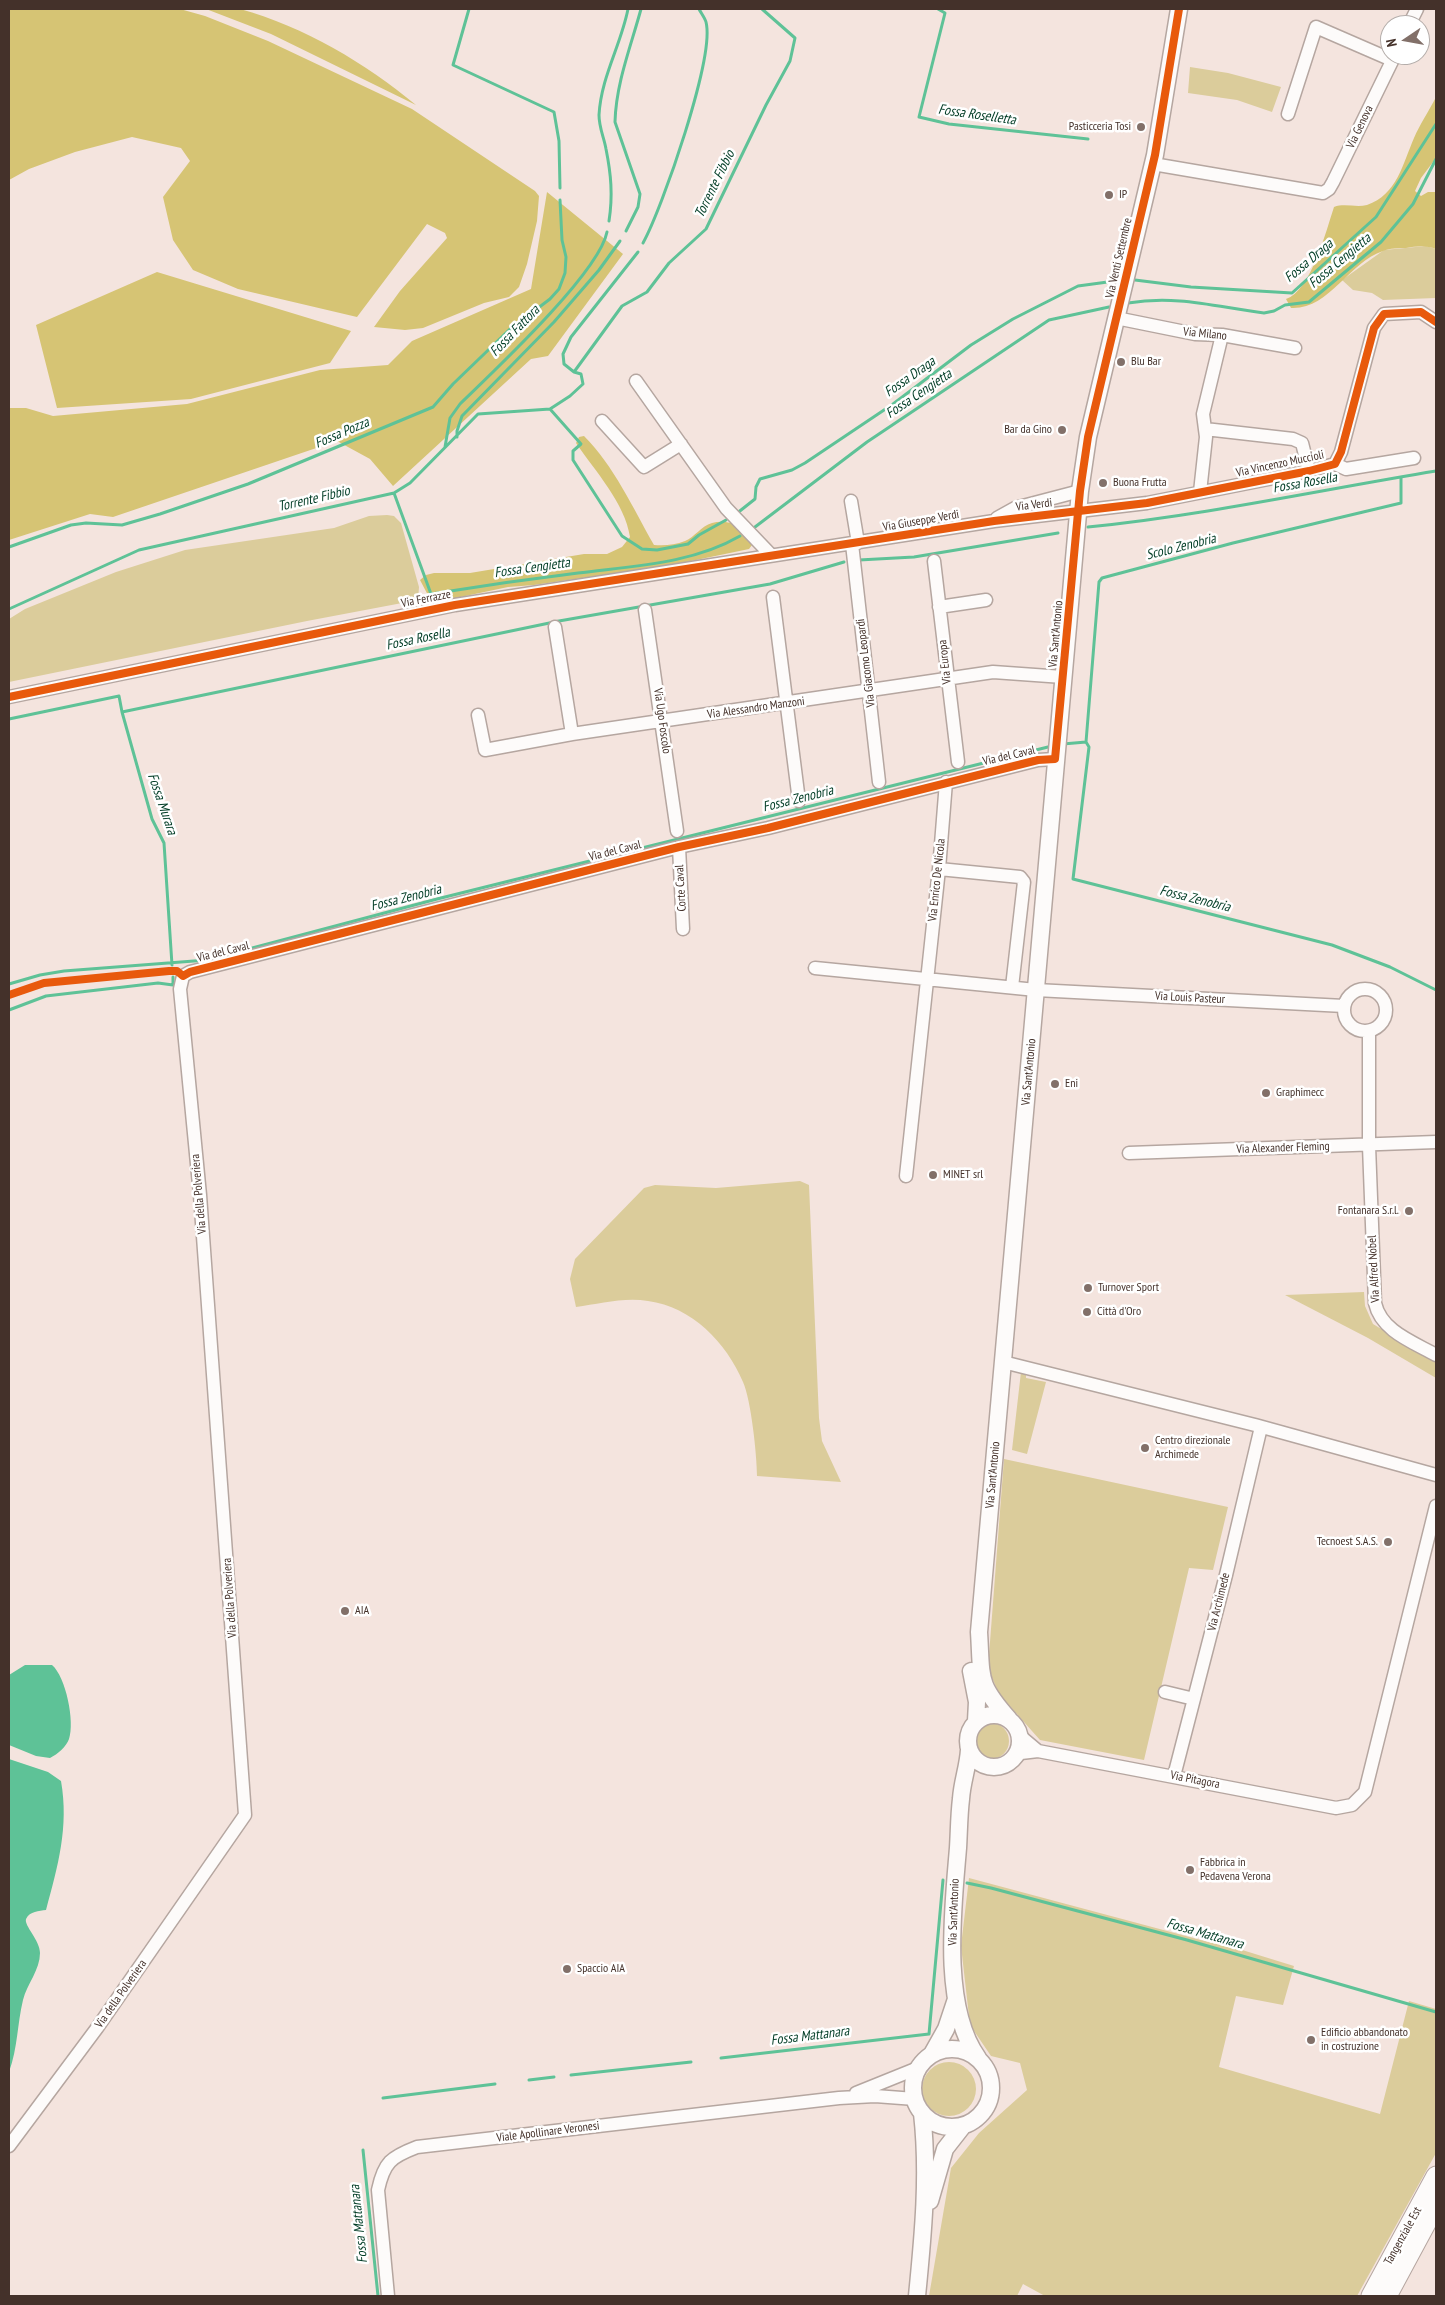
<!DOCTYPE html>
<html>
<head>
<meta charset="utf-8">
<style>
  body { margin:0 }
  #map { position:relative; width:1445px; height:2305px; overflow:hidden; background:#f4e4de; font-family:"PT Sans Narrow",sans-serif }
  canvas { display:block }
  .frame { position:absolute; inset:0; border:10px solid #44312a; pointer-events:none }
  .north { position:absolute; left:1380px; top:15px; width:50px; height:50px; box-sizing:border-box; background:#fff; border:1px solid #b4adaa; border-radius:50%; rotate:258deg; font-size:14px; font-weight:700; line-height:20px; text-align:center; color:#44312a }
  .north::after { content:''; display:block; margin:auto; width:18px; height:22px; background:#827069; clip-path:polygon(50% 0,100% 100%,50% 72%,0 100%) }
</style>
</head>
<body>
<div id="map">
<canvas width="1445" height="2305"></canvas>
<div class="frame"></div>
<div class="north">N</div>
</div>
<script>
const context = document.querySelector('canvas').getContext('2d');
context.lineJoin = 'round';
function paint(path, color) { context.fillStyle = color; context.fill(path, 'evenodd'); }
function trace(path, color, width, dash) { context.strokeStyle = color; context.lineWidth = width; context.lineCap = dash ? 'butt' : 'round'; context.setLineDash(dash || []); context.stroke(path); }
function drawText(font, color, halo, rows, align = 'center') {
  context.font = font + ' "PT Sans Narrow",sans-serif'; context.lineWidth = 5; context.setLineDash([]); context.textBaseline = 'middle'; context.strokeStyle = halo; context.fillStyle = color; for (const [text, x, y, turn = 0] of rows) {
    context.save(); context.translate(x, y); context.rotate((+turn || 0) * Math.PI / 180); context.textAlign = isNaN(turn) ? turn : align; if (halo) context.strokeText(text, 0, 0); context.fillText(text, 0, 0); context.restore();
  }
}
const green = new Path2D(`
  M1190,67L1228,73L1281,87L1272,112L1237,100L1188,93Z
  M1426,246L1436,249V298L1383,300L1372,293L1353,290L1342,280L1384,250Z
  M387,515L394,516L401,523L419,587L418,600L307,621L9,682V619L25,609L116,572L185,550L334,528L369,516Z
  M800,1181L809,1185L819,1418L822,1441L841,1482L757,1476C757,1455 751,1400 743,1382C726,1342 692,1307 648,1301C624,1297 599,1304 576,1307L570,1279L575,1259L644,1188L655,1185L716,1188Z
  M1364,1292L1365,1306L1373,1324L1436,1362V1378L1368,1338L1285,1295Z
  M1021,1372L1026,1373V1378L1046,1382L1027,1454L1012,1450Z
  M1004,1459L1228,1507L1213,1570L1189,1568L1144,1760L1040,1740L999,1694L988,1668Z
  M973 1741a18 18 0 1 1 36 0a18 18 0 1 1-36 0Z
  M969,1878L1212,1943L1213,1941L1294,1966L1283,2005L1236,1996L1219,2067L1380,2114L1409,2001L1436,2009V2153L1357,2296H1045L1023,2284L1017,2296H929L951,2168L979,2133L1027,2090L1020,2063L991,2056L970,2025L961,1946Z
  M922 2089a27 27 0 1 1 54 0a27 27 0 1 1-54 0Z`);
const forest = new Path2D(`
  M9,9H180L205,16L268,41L412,109L535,191L539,196L537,221L527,264L519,287L509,297L484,303L423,328L405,330L374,327L400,291L447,238L445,233L427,224L357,317L238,289L193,270L173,240L163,197L190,161L181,148L132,137L75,152L29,169L9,180Z
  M206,9C216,9 230,7 240,9C305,27 365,63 416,105L271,34Z
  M1436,97V158L1421,178L1415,191L1421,196L1428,192H1436V249C1426,245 1417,246 1406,248C1399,248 1390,248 1383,251C1349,262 1329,310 1291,308L1286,299C1311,291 1326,231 1334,207C1345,203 1356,208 1367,205C1397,195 1403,163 1414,138C1420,124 1429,111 1436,97Z
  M547,192L623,254L548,356L531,359L393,486L370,459L337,441L113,517L90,514L9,540V408H26L53,416L187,404L320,370L388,365L412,341L531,289Z
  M157,272L351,331L330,363L191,399L57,408L36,325Z
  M584,436C614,466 633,508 654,545C664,546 675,545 685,541C695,537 701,526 712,523C729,518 748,527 752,545L749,549L672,565L534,585L508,587L437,602L430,599L420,580L426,575L434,573H470L584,554H607L622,547L630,537C625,503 595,471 576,443L579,437Z`);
const water = new Path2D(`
  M25,1665H52C66,1677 75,1722 69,1739C66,1747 58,1754 50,1758L36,1756L9,1745V1675Z
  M9,1759L48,1772L61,1781C69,1827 58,1866 46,1910C39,1911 30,1911 26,1919C24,1926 40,1940 40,1953C40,1970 27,1984 23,2000C17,2025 18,2047 9,2072Z`);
const stream = new Path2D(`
  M469,9L453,65L554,112L559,141L560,188
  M938,9L945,13L919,117L949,124L1088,139
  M609,221C613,195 611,174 606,149C604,137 599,128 599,115C601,77 621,45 628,9
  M626,231L638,207L640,194L615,122C616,83 631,46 641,9
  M643,243C662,209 715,57 706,22C705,18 701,13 699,9
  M1135,280L1191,287L1292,293L1376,217L1436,124
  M1128,303C1178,295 1216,307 1264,313L1274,311L1285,305L1309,302L1381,242L1413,204L1436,159
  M574,372L564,364L563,354L571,337L638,252
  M550,409L581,444L573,451V460L622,536L642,549L657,550L688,544L699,535L726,520
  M457,437V431L462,416L554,322L599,270L620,241
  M445,447L450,418L460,404C493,372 599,273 607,232
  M394,493L431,594C480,586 529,579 578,573C632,566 692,564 740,536
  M736,514L755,499L756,487L760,479L792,470L805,463L893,404L971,345L1013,319L1078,286L1115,281
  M755,527L867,442L1049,320L1109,307
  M1088,527C1206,515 1320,490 1436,471
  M9,547L71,525L86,523L122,525L160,514L248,484L433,407L453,384L509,330L550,299L559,289L565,273L566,257L562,240L560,200
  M859,560L914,557L1058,533
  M9,609L139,550L394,493L410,483L478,414L550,409L570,396L583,384L581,374L574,372L622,306L647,292L669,263L706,229L766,105L790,61L795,38L762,9
  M122,712L152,819L164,843L172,965
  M9,719L119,696L122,712L559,621L770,584L844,562
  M1086,742L1099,582L1102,578L1233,543L1401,503V477
  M1063,744L1086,742L1089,747L1073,879L1332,945L1390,967L1436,990
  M9,984L40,975L64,971L207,960L437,899L1052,746
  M9,1010L46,996L158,983L173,985V977
  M967,1883L991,1888L1187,1940L1436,2012
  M721,2058L929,2034L943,1880
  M571,2075L691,2062
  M529,2080L554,2077
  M383,2098L495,2084
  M363,2150L378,2296`);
const minor = new Path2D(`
  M1409,25L1417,9
  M1288,114L1316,27L1392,60
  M1153,164L1323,193L1329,189L1333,182L1395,55
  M1116,318L1195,334L1222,335L1295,348
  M636,381L726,508L771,555
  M602,421L644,467L681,444
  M1205,429L1293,439L1302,443L1309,471
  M1335,464L1346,469L1414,458
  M1200,492L1206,437L1203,414L1222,335
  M851,501L858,543
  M997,518L1015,508L1080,491
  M852,544L879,782
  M934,561L958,762
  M773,597L799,801
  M939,607L986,600
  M645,610L677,831
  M555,627L572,734
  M9,697L455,605L994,521L1147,503L1309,471L1335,464L1341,452L1374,328L1384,314L1421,312L1436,322
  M478,715L485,750L572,734L993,672L1063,677
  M679,847L683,929
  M939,869L1020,877L1024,882L1012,987
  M815,968L1036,990L1344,1006
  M1344 1010a21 21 0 1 1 42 0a21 21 0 1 1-42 0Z
  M1369,1031V1146L1375,1303C1381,1331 1413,1342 1436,1355
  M1129,1153L1436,1142
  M906,1176L939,869L946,782
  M1003,1362L1255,1425L1436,1475
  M1165,1692L1194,1699
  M1019,1735L1038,1751
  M1014,1757L1021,1753L1038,1751L1336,1808L1352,1805L1365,1792L1436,1506
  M1174,1776L1226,1575L1261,1427
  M856,2093L918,2068
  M9,2146L97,2028L245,1815L200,1195L180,989L183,976L190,972L679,847L768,828L1038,760L1055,759
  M388,2296L378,2190C384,2162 391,2157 417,2147L839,2098L875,2096L915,2099`);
const major = new Path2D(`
  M971,1671L977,1702L976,1721
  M968 1741a26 26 0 1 1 52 0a26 26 0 1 1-52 0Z
  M1009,1719C977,1683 982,1679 979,1632L1080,491L1088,437L1155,155L1179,9
  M969,1750C968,1767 962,1782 961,1799C959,1815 959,1832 958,1848C953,1909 941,2006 978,2058
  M913 2088a39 39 0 1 1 78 0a39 39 0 1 1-78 0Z
  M932,2054L946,2029L956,1999
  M930,2201L945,2149L963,2126
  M917,2296C923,2236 929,2174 922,2113`);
const highway = new Path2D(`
  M1371,2296L1436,2176
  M1387,2296L1436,2205`);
const cycleway = new Path2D(`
  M9,697L455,605L994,521L1147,503L1309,471L1335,464L1341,452L1374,328L1384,314L1421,312L1436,322
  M9,995L44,983L169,971H177L183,976L190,972L679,847L768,828L1038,760L1055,759L1080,491L1088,437L1155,155L1179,9`);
const markers = [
  [1141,127,5,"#827069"],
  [1109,195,5,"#827069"],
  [1121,362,5,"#827069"],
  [1062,430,5,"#827069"],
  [1103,483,5,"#827069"],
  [1055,1084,5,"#827069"],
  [1266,1093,5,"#827069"],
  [933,1175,5,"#827069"],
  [1409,1211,5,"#827069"],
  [1088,1288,5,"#827069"],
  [1087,1312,5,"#827069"],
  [1145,1448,5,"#827069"],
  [1388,1542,5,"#827069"],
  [345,1611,5,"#827069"],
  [1190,1870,5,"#827069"],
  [567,1969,5,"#827069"],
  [1311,2040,5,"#827069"]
];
const poiNames = [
  ["Pasticceria Tosi",1131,127,"right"],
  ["IP",1119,195],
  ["Blu Bar",1131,362],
  ["Bar da Gino",1052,430,"right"],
  ["Buona Frutta",1113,483],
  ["Eni",1065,1084],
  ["Graphimecc",1276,1093],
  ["MINET srl",943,1175],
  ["Fontanara S.r.l.",1399,1211,"right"],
  ["Turnover Sport",1098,1288],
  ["Città d'Oro",1097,1312],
  ["Centro direzionale",1155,1441],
  ["Archimede",1155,1455],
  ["Tecnoest S.A.S.",1378,1542,"right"],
  ["AIA",355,1611],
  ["Fabbrica in",1200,1863],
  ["Pedavena Verona",1200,1877],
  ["Spaccio AIA",577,1969],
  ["Edificio abbandonato",1321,2033],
  ["in costruzione",1321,2047]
];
const streetNames = [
  ["Via Genova",1360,127,-64],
  ["Via Venti Settembre",1119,258,-77],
  ["Via Milano",1205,334,6],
  ["Via Vincenzo Muccioli",1280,464,-12],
  ["Via Verdi",1034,505,-7],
  ["Via Giuseppe Verdi",921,521,-10],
  ["Via Ferrazze",426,599,-11],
  ["Via Sant'Antonio",1056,634,-85],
  ["Via Europa",945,662,-96],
  ["Via Giacomo Leopardi",866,663,-97],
  ["Via Alessandro Manzoni",756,708,-8],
  ["Via Ugo Foscolo",662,721,82],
  ["Via del Caval",1009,756,-13],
  ["Via del Caval",615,851,-14],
  ["Via Enrico De Nicola",937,880,-84],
  ["Corte Caval",681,888,-93],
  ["Via del Caval",223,952,-14],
  ["Via Louis Pasteur",1190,998,3],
  ["Via Sant'Antonio",1029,1072,-85],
  ["Via Alexander Fleming",1283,1148,-2],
  ["Via della Polveriera",199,1194,-95],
  ["Via Alfred Nobel",1374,1269,-93],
  ["Via Sant'Antonio",993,1475,-85],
  ["Via della Polveriera",230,1598,-94],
  ["Via Archimede",1219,1602,-76],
  ["Via Pitagora",1195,1780,11],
  ["Via Sant'Antonio",954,1912,-88],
  ["Via della Polveriera",121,1994,-55],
  ["Viale Apollinare Veronesi",548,2132,-7],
  ["Tangenziale Est",1403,2236,-61]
];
const waterNames = [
  ["Fossa Roselletta",977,115,8],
  ["Torrente Fibbio",715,184,-64],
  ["Fossa Draga",1309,261,-40],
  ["Fossa Cengietta",1340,261,-40],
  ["Fossa Fattora",515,331,-46],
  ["Fossa Draga",910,377,-35],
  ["Fossa Cengietta",919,394,-34],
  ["Fossa Pozza",342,433,-23],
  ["Fossa Rosella",1305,483,-10],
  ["Torrente Fibbio",314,499,-13],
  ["Scolo Zenobria",1181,547,-14],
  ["Fossa Cengietta",532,568,-8],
  ["Fossa Rosella",418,639,-12],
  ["Fossa Zenobria",798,799,-14],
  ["Fossa Murara",162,804,71],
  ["Fossa Zenobria",406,898,-14],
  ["Fossa Zenobria",1195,899,14],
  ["Fossa Mattanara",1205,1934,16],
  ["Fossa Mattanara",810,2036,-7],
  ["Fossa Mattanara",359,2224,-96]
];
paint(green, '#dbcc9b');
paint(forest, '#d6c474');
paint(water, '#5ec297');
trace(stream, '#5ec297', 3);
trace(minor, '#b5a6a0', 15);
trace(major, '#b5a6a0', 19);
trace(highway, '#b5a6a0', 21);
trace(minor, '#fdfbfa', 12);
trace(major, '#fdfbfa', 16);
trace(highway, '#fdfbfa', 19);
trace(cycleway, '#e8590c', 8);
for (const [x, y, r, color] of markers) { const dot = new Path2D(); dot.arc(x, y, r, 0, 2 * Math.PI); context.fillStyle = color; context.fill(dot); trace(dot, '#fff', 2); }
drawText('12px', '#44312a', '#fff', poiNames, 'left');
drawText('12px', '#44312a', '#fff', streetNames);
drawText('italic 14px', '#003c25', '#fff', waterNames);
</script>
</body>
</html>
